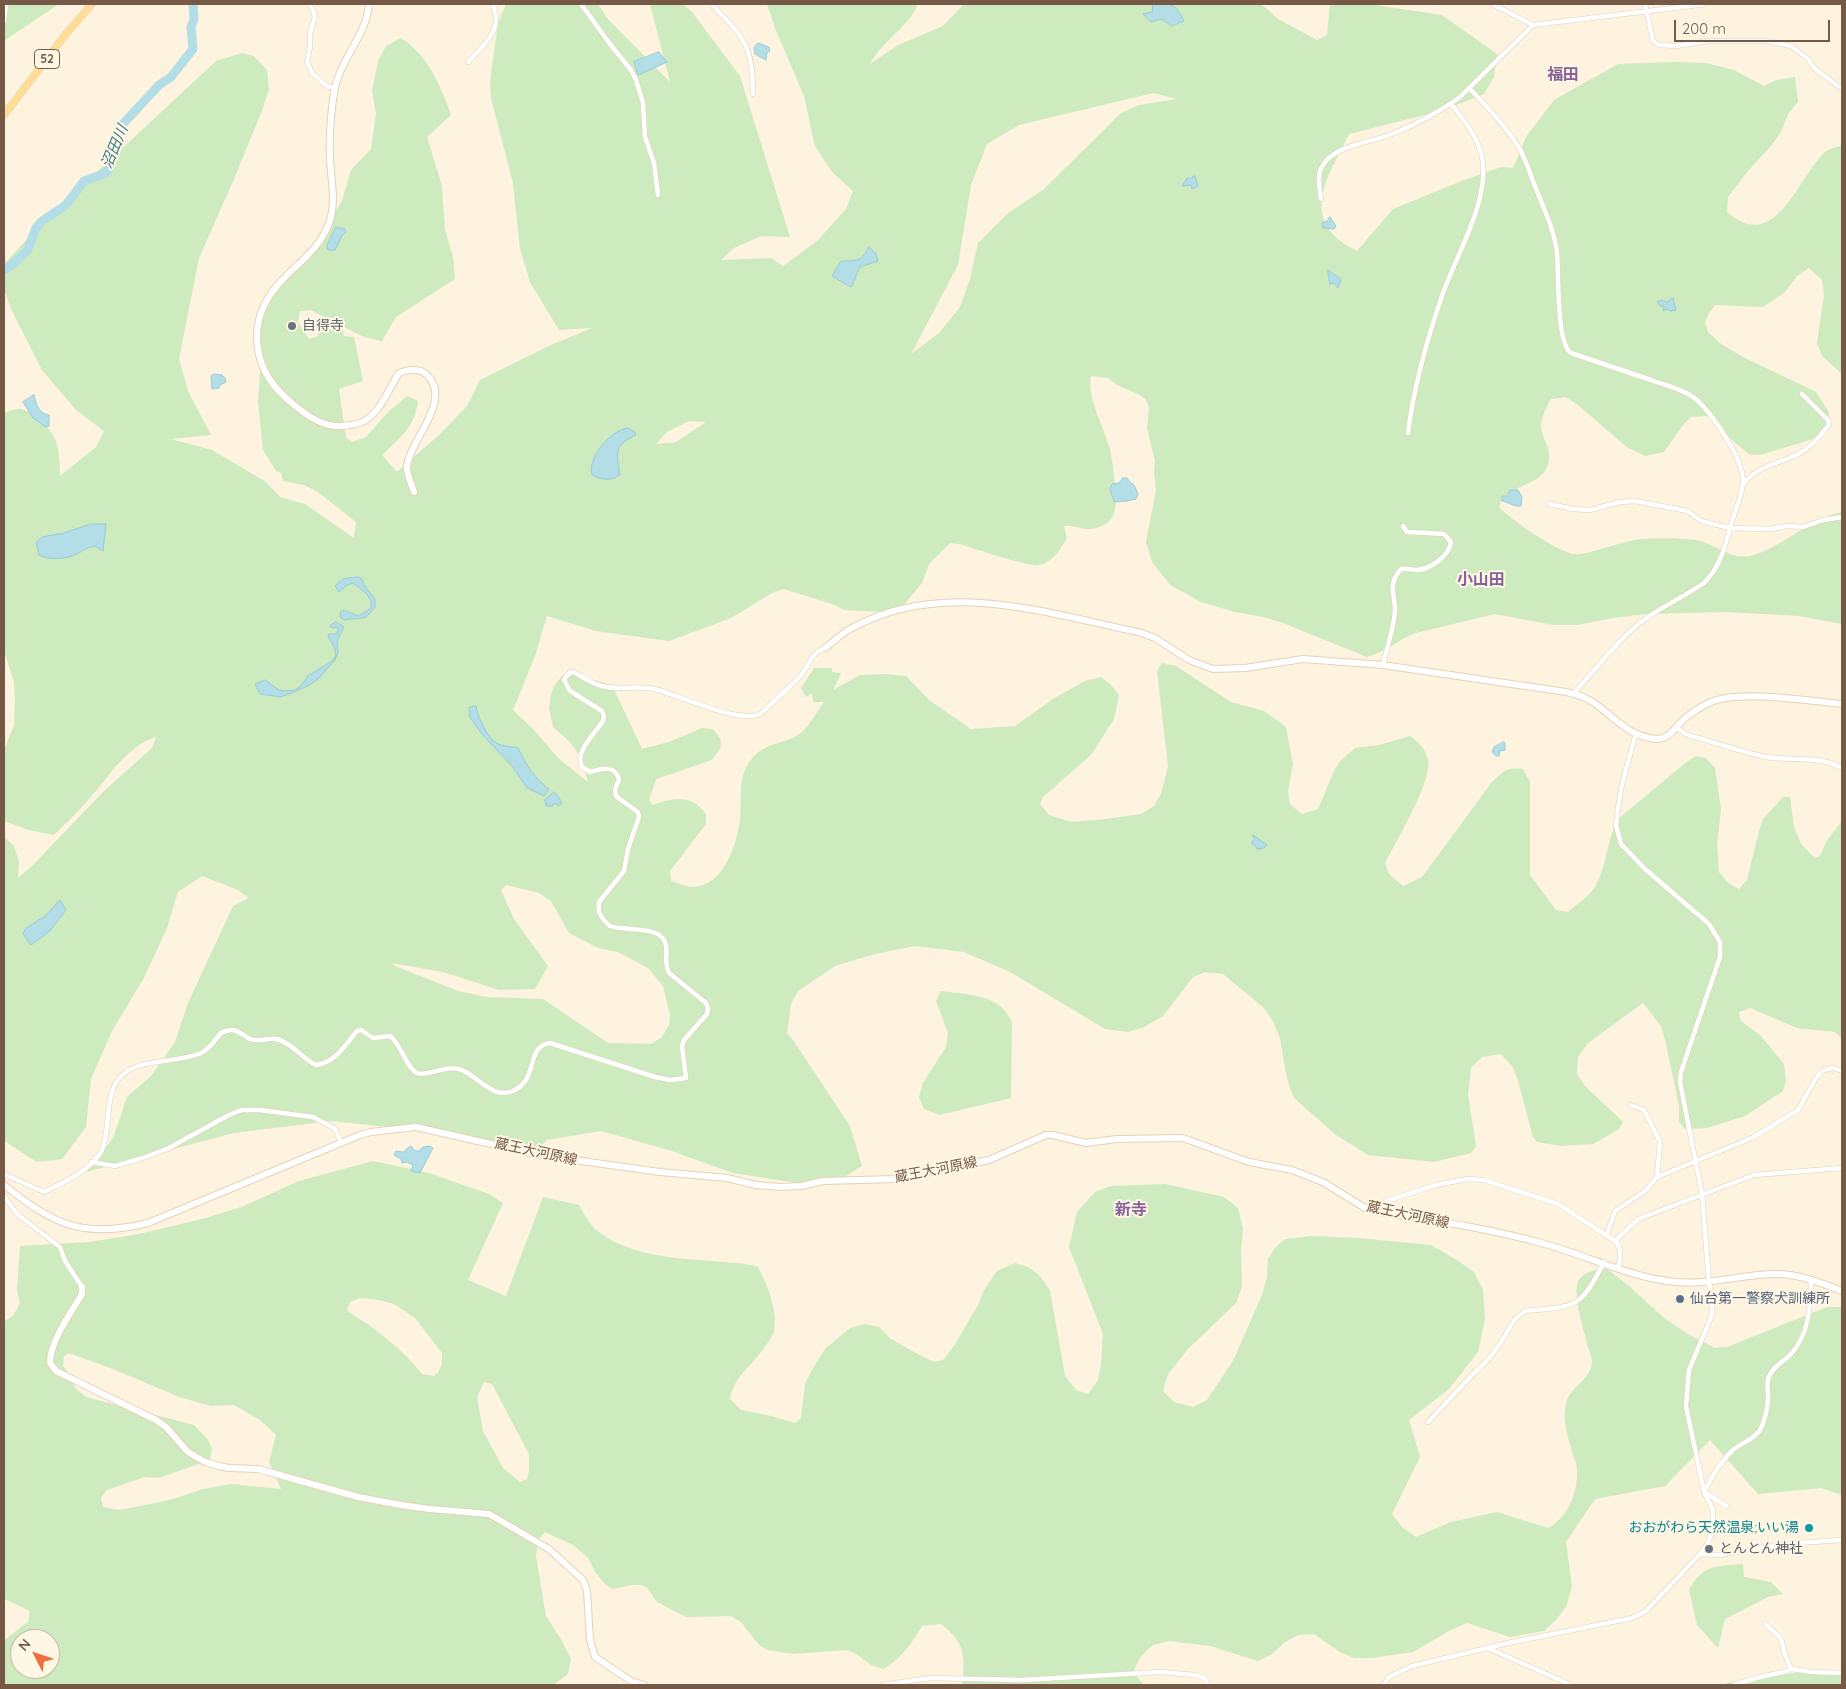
<!DOCTYPE html>
<html>
<head>
<meta charset="utf-8">
<style>
  body { margin:0 }
  #map { position:relative; width:1846px; height:1689px; overflow:hidden; background:#fdf3df; font-family:Quicksand,sans-serif }
  canvas { display:block }
  .frame { position:absolute; inset:0; border:5px solid #755946; pointer-events:none }
  .north { position:absolute; left:10px; top:1629px; width:50px; height:50px; box-sizing:border-box; background:#fff7e6; border:1px solid #c8b8a6; border-radius:50%; rotate:311deg; font-size:14px; font-weight:700; line-height:20px; text-align:center; color:#755946 }
  .north::after { content:''; display:block; margin:auto; width:18px; height:22px; background:#ee6e3d; clip-path:polygon(50% 0,100% 100%,50% 72%,0 100%) }
  .scale { position:absolute; left:1674px; top:20px; width:156px; height:22px; box-sizing:border-box; border:2px solid #755946; border-top:0; padding-left:6px; font-size:15px; line-height:18px; white-space:nowrap; color:#755946; -webkit-text-stroke:4px #fff7e6; paint-order:stroke }
</style>
</head>
<body>
<div id="map">
<canvas width="1846" height="1689"></canvas>
<div class="frame"></div>
<div class="north">N</div>
<div class="scale">200 m</div>
</div>
<script>
const context = document.querySelector('canvas').getContext('2d');
context.lineJoin = 'round';
function paint(path, color) { context.fillStyle = color; context.fill(path, 'evenodd'); }
function trace(path, color, width, dash) { context.strokeStyle = color; context.lineWidth = width; context.lineCap = dash ? 'butt' : 'round'; context.setLineDash(dash || []); context.stroke(path); }
function drawText(font, color, halo, rows, align = 'center') {
  context.font = font + ' Quicksand,"Noto Sans JP",sans-serif'; context.lineWidth = 4; context.setLineDash([]); context.textBaseline = 'middle'; context.strokeStyle = halo; context.fillStyle = color; for (const [text, x, y, turn = 0] of rows) {
    context.save(); context.translate(x, y); context.rotate((+turn || 0) * Math.PI / 180); context.textAlign = isNaN(turn) ? turn : align; if (halo) context.strokeText(text, 0, 0); context.fillText(text, 0, 0); context.restore();
  }
}
const green = new Path2D(`
  M4,4H59L4,41Z
  M506,4H598L607,18L670,82L650,4H683L692,12L740,76L790,237L761,236L734,248L721,260L771,258L783,266L817,241L846,209L853,191L832,172L815,146L804,96L775,28L767,4H918C908,28 882,41 870,64L898,45L943,26L964,4H1261L1278,19L1317,40L1327,35L1330,4H1368L1442,15L1497,54L1494,77L1484,94L1444,110L1349,134C1334,166 1303,208 1337,238C1342,243 1350,247 1357,251L1393,209L1459,182L1501,167L1513,168L1526,137L1554,100L1618,64L1675,62L1706,63L1734,70L1764,86L1776,80L1795,77L1798,102L1788,114L1782,130L1772,145L1747,172L1728,197L1727,212C1776,255 1797,178 1825,152C1829,148 1837,148 1842,145V374L1822,356L1817,343L1824,295L1822,280L1809,268L1797,276L1784,293L1763,307L1715,305L1709,313L1705,322L1708,332L1720,343L1741,356L1816,392L1829,412L1826,429L1813,439L1760,455L1749,454L1727,436L1712,418L1705,416L1691,417L1683,425L1664,452L1646,456L1628,448L1578,405L1566,397L1551,399C1547,404 1540,422 1541,427C1543,443 1554,450 1547,467C1538,488 1505,484 1499,507C1512,521 1554,549 1572,554C1584,557 1627,539 1642,539C1659,538 1679,538 1696,540C1714,543 1730,560 1750,556C1783,548 1809,518 1842,512V624L1799,616L1726,612L1646,614L1613,618L1577,625H1553L1495,614L1416,633C1399,639 1385,652 1367,657L1283,623L1263,617L1235,612L1201,602L1170,585L1152,562L1146,542L1156,490L1154,472L1155,461L1147,428L1149,407L1146,400L1140,395L1117,385L1108,378L1091,376C1087,402 1106,429 1111,454C1113,464 1114,475 1115,485C1117,507 1118,525 1091,529C1083,530 1073,525 1064,526L1067,538C1060,549 1054,562 1039,565C1028,567 973,548 959,544L950,543L929,564L922,583L902,607L883,612L844,610L835,605L784,589L774,592L731,618L669,641L596,631L547,616L535,656L513,710L533,729L559,759L588,782L582,759L570,742L553,727L549,708L551,695L554,686L562,676L576,675L612,685L642,749L669,742L702,728L713,729L720,738L721,747L712,760L656,779L649,800L653,805C673,797 692,794 706,814V824L670,871L671,881C678,883 687,887 693,887C724,886 737,844 740,819C742,802 738,781 747,766C760,742 779,746 798,735C806,731 818,710 824,702H813L812,693L806,697L801,688L814,668H832V672L841,673L833,690L860,675L884,674L906,676L929,700L971,729L1015,726L1053,699L1085,681L1101,677L1111,685L1119,695L1114,719L1091,755L1043,797L1040,804L1049,815L1072,822L1106,819L1141,814L1154,806L1161,794L1168,766L1157,671L1162,663L1176,666L1231,702L1264,711L1286,727L1293,764L1288,791L1290,804L1302,814L1318,809L1334,771L1340,761L1355,748L1379,745L1410,736C1418,742 1426,749 1428,760C1432,782 1396,841 1385,863L1389,874L1403,886L1422,877L1492,782C1503,771 1507,767 1523,769L1530,782V875L1556,910L1568,912C1577,904 1590,896 1596,885C1607,865 1607,841 1617,820L1684,764L1696,756L1706,758L1715,768L1721,810L1717,844L1719,872L1728,883L1739,889L1747,880L1759,831L1763,819L1783,797H1790L1794,827L1801,844L1815,858L1820,856L1827,840L1842,821V1039L1835,1032L1797,1028L1750,1008L1739,1012L1741,1021L1761,1036L1784,1064L1786,1080L1783,1091L1745,1116L1707,1128L1685,1129L1679,1122V1106L1666,1044L1661,1026L1643,1003L1588,1043L1578,1057L1577,1074L1585,1086L1623,1122L1619,1129L1593,1144L1561,1146L1537,1142L1533,1137L1517,1077L1512,1066L1501,1054L1482,1057L1471,1068L1468,1095L1476,1146L1471,1153L1434,1162L1368,1155L1336,1135L1294,1098L1287,1079L1280,1038L1273,1021L1264,1008L1223,974L1205,972L1193,977L1163,1016L1144,1027L1128,1032L1105,1029L1010,972L964,952L916,946L875,954L835,966L798,991L791,1004L787,1033L793,1040L850,1126L862,1166L833,1184H804L733,1173L672,1151L601,1131L547,1140L533,1155L417,1130L331,1121L234,1133L86,1172L113,1138L127,1097L152,1075L175,1042L188,1003L233,906L249,898L236,889L202,876L178,892L167,928L144,978L112,1031L91,1079L86,1127L62,1159L37,1162L4,1141V836L14,846L19,862L18,878L32,866L105,790L152,748L156,737C126,746 109,777 89,799C78,812 66,823 54,835L29,830L4,821V750L14,725L15,702L14,682L4,651V413C19,407 23,407 36,417C60,436 59,448 60,476L96,447L104,431L76,410L42,370L12,311L4,290V264L44,221L216,61L242,53L254,56L267,70L269,89L263,108L234,179L199,258L179,359L188,391L211,435L171,439L212,450L266,482L280,497L305,504L354,538L356,522L318,492L304,485L283,481L281,473L276,471L263,450L258,402L260,371L254,347V326L260,308L321,234L342,201L351,170L371,149L376,113L372,91L378,61L386,46L401,38C428,55 441,86 451,115L427,137L442,186L445,230L453,257L455,279L396,317L382,341L364,337L342,326L344,336L354,337L363,381L339,389L346,438L352,442L366,437L388,412L407,396L418,401C415,427 400,438 382,455L397,472L440,434L467,406L480,380L551,345L592,328L559,330L530,282L520,249L513,183L491,98L490,82L498,23ZM1153,93L1177,99L1139,105L1121,113L1043,190L1008,213L978,243L970,279L960,307L939,333L911,354L958,265L971,185L987,144L1019,125ZM311,310L324,317L319,326L318,336L309,339L298,322L300,311ZM689,421L706,422L676,442L656,444L667,432ZM506,885L539,893L551,901L569,933L598,948L618,952L648,968L663,986L670,1015L669,1025L662,1037L651,1044L608,1043L543,999L487,997L458,991L395,966L391,963L443,972L499,990L535,989L548,966L514,919L501,890Z
  M941,991C968,995 999,993 1012,1022L1011,1098L939,1115L924,1109L919,1097L923,1083L946,1047L948,1033L936,1001Z
  M373,1161L429,1173L489,1194L503,1203L468,1280L506,1296L543,1197L579,1205C583,1212 588,1222 594,1228C628,1258 680,1258 723,1262C736,1263 745,1263 758,1267C767,1285 778,1309 774,1331C772,1339 758,1356 752,1363C741,1374 733,1383 730,1399L741,1410L771,1416L795,1423L801,1418L805,1384L813,1368L825,1349L850,1328L865,1324L879,1327L891,1339L916,1353L934,1362L943,1360L954,1346L978,1305L984,1290L997,1271L1015,1263L1028,1267L1039,1275L1050,1290L1065,1376L1076,1390L1088,1394L1098,1380L1101,1365L1103,1334L1069,1247L1077,1212L1095,1192L1111,1186L1165,1184L1224,1197L1238,1208L1243,1229L1241,1252L1242,1286L1236,1303L1188,1349L1168,1374L1163,1391L1174,1402L1193,1407L1207,1400L1233,1361L1262,1295L1267,1277L1268,1259L1275,1248L1285,1239L1311,1236L1358,1238L1431,1245L1457,1260L1474,1272L1483,1290L1485,1319L1478,1352L1449,1389L1409,1420L1420,1457L1392,1514L1402,1527L1416,1537L1451,1522L1497,1512L1548,1528C1568,1518 1578,1492 1577,1470C1577,1465 1575,1460 1573,1455C1568,1438 1562,1421 1566,1403C1569,1388 1591,1380 1592,1362C1592,1357 1589,1351 1588,1347C1585,1332 1569,1288 1581,1277C1588,1270 1598,1270 1607,1269L1629,1286L1663,1317L1686,1333L1715,1348L1727,1347L1827,1307H1842V1495L1821,1488L1758,1494L1710,1440L1665,1486L1595,1499L1566,1542L1572,1586L1566,1607L1555,1621L1544,1631L1510,1637L1467,1623L1451,1630L1413,1652L1372,1658H1354L1340,1652L1314,1634L1298,1635L1284,1643L1271,1655L1258,1661L1210,1646L1169,1641L1153,1645L1141,1656L1133,1672L1144,1685H962C965,1656 966,1643 941,1624L922,1626C912,1643 900,1660 883,1669L871,1665L855,1653L846,1650L793,1654L768,1650L759,1645L741,1622L731,1616L686,1617L657,1602L647,1588L641,1585H632L612,1589L605,1584L595,1572L589,1559L573,1545L545,1532L539,1539L536,1556L546,1616L562,1641L571,1659L568,1674L553,1685H4V1640L28,1622L30,1611L4,1599V1321L13,1316L20,1303L17,1290L20,1246L89,1242L139,1234L206,1218L244,1206L299,1181ZM360,1298L379,1300L394,1304L415,1318L442,1353V1364L438,1373L433,1376L422,1374C402,1349 374,1327 347,1311L350,1302ZM69,1353L118,1371L179,1397L211,1406L234,1405L260,1420L276,1435L269,1462L281,1489L231,1484L203,1489L170,1500L120,1510L103,1507L101,1498L107,1490L145,1477L159,1478L210,1460L212,1448L208,1440L194,1425L86,1397L75,1388L71,1376L63,1366L64,1356ZM484,1382L492,1384L529,1454V1471L527,1479L520,1482L503,1468L483,1431L477,1397ZM20,1639H50V1669H20Z
  M1743,1564L1744,1577L1771,1582L1783,1594L1768,1597L1725,1619L1718,1648L1697,1625L1689,1590C1703,1564 1717,1566 1743,1564Z
  M1830,1670H1842V1685H1719L1754,1677Z`);
const water = new Path2D(`
  M1153,4C1173,4 1175,3 1184,21L1172,26L1161,19L1151,22L1143,14L1152,12Z
  M758,43L769,47L770,51L767,53L766,60L755,54L754,48Z
  M659,52L667,62L638,75L634,62Z
  M1195,176L1198,186L1192,189L1191,185L1182,186L1187,178H1191Z
  M1330,217L1336,226L1334,229L1323,228L1322,223L1327,221Z
  M336,227L345,229L346,232L341,237L335,250H328L327,246Z
  M869,247L876,254L878,261L860,267C856,274 855,281 851,287L832,276L841,261C857,261 861,262 869,247Z
  M1328,270L1341,279L1338,288L1334,283L1330,284Z
  M1673,298L1676,310L1671,311L1666,309L1663,311L1664,306H1660L1657,302L1661,300L1667,302Z
  M214,374L222,375L225,378L226,382L220,385L219,388L212,389L211,376Z
  M34,395C36,404 39,414 49,415V426L46,427L33,418L23,402Z
  M627,428L635,432L636,435C614,445 616,452 620,474C612,482 602,480 592,475C587,458 610,431 627,428Z
  M1123,478H1127L1130,482L1134,485L1138,494L1136,499L1127,501L1114,502L1110,489L1112,484L1119,483Z
  M1510,490H1518L1522,497L1521,506C1513,507 1509,502 1502,501V496H1507Z
  M91,524H106L103,551L95,546C88,547 84,550 77,554C66,559 50,561 39,555L36,543L42,537L64,533Z
  M354,577H359L362,579L364,585L375,599V607C365,620 365,618 349,619C342,620 348,622 341,618L340,613L343,610L359,616L371,608V601L366,593L353,583L347,585L339,592L335,586L343,579Z
  M336,622L344,627L337,641L338,652L335,660L318,679L306,687L281,697L260,694L255,684L265,680L279,690L285,691L295,690L301,686L308,676L332,661L336,655L334,647L328,636L329,634H337L338,629L337,627L333,628L330,626Z
  M476,706C477,716 488,739 498,744C504,747 512,746 518,748C525,763 535,779 549,789L544,796L527,788L512,766L481,733L469,716L470,714L469,708Z
  M1504,742L1505,743V750L1500,751L1499,756H1496L1492,752L1494,747Z
  M554,792L558,796L562,803L559,806L555,803L552,806H546L545,800Z
  M1253,835L1267,845L1264,848L1257,849L1255,845L1251,843L1254,840Z
  M60,900L66,910L50,931L31,945L23,934L25,929L45,916Z
  M411,1146L415,1151H419L423,1147L430,1146L433,1148L420,1173L411,1171L413,1165L407,1162L402,1163L401,1159L394,1155L396,1151L403,1152Z`);
const river = new Path2D(`
  M4,270L13,264L27,251L36,228L42,221L66,205L84,181L104,174L109,169L118,133L122,125L159,85L171,77L193,49L191,27L194,19L193,4`);
const street = new Path2D(`
  M309,4L313,10L315,17L310,33V47L307,62L312,73L328,87H335
  M581,4L610,44L631,70L636,80L643,103L645,137L654,163L658,195
  M711,4C744,37 753,46 753,94
  M1492,4L1533,25
  M1645,4L1653,41L1659,45L1676,46L1708,41H1767L1791,46L1808,59L1815,69L1842,89
  M4,21L6,4
  M468,62C478,51 497,35 496,19C496,14 494,9 493,4
  M1469,88C1485,105 1503,123 1516,143C1524,154 1528,168 1533,181C1542,205 1554,228 1557,253C1559,274 1556,343 1571,353C1598,362 1624,371 1651,380C1664,385 1679,388 1690,395C1709,407 1743,458 1743,481C1743,493 1737,506 1733,518C1726,541 1722,566 1704,583C1684,597 1661,607 1641,622C1616,642 1596,669 1574,693
  M1321,199C1320,188 1316,175 1323,165C1336,145 1368,143 1389,135C1411,127 1441,111 1460,97L1533,25L1706,4
  M1408,433C1414,385 1427,339 1443,293C1457,254 1487,205 1483,163C1481,141 1465,121 1451,104
  M1743,484C1756,467 1776,464 1794,456C1809,450 1819,437 1829,425L1828,420L1802,394
  M1549,504L1574,509L1590,510L1620,502L1635,501L1688,511L1701,521L1730,528L1770,529L1787,526L1803,527L1823,520L1842,517
  M1383,665C1386,651 1395,623 1395,610C1395,593 1387,585 1401,569C1406,568 1412,570 1417,570C1431,569 1449,556 1451,542L1444,534L1407,532L1403,526
  M1676,727L1687,735C1713,741 1739,752 1766,757C1792,761 1818,755 1842,768
  M1631,1105L1644,1110L1660,1142L1657,1177
  M91,1162L115,1166L140,1159L167,1149L229,1115L242,1110H260L313,1117L334,1128L342,1143
  M4,1174L44,1192C62,1183 93,1169 102,1150C112,1126 102,1088 126,1072C145,1058 182,1063 203,1052C210,1048 216,1039 221,1033C235,1026 239,1033 250,1039C258,1043 268,1037 277,1039C292,1043 302,1058 316,1065C336,1062 344,1046 357,1031L361,1030L373,1038L390,1036C402,1045 406,1068 417,1073C428,1077 445,1065 459,1069C477,1074 491,1100 513,1091C519,1088 524,1084 527,1078C534,1065 532,1045 550,1043L655,1077L670,1080L686,1078L682,1046L684,1040L707,1014L708,1008L706,1003L669,973C663,962 669,953 665,942C660,926 623,931 610,926C602,919 597,913 599,902L624,871L628,849L639,817L638,812L621,800L616,796L615,790L619,779C614,764 602,769 590,772L582,767C574,752 595,734 603,721L604,716L602,711L570,691L564,680L570,672H574C583,677 592,684 602,686C620,691 640,684 658,690C680,696 740,724 760,714C764,712 767,707 771,704C781,694 792,686 801,675C811,663 808,656 825,648
  M4,1196L17,1214L60,1247L65,1261L82,1287
  M1380,1212L1386,1201L1436,1185L1467,1179L1484,1180L1558,1204L1615,1241C1622,1249 1621,1258 1618,1268
  M1606,1236L1615,1211L1645,1191L1657,1177L1754,1137L1798,1110L1816,1078L1821,1072L1827,1069L1834,1068L1842,1071
  M1615,1241L1638,1219L1754,1175L1842,1168
  M1428,1422L1476,1371C1484,1364 1491,1357 1497,1348C1507,1335 1511,1318 1526,1311C1577,1306 1580,1309 1604,1262
  M1704,1492C1712,1477 1720,1462 1732,1451C1740,1443 1754,1440 1760,1430C1765,1421 1768,1407 1768,1396C1768,1390 1766,1383 1769,1377C1772,1367 1783,1362 1790,1355C1810,1334 1810,1307 1811,1279
  M1705,1493L1727,1506
  M1700,1554L1720,1555L1783,1544L1842,1540
  M1765,1624L1781,1638L1784,1652L1791,1669
  M1488,1648L1571,1685
  M883,1685L930,1678L1022,1680L1161,1672L1195,1675L1204,1678L1209,1685
  M1383,1685L1389,1677L1412,1666L1508,1643L1632,1618L1646,1611L1700,1554L1708,1543L1713,1528V1510L1704,1492L1686,1406L1689,1370L1712,1315V1300L1709,1283L1702,1194L1680,1082L1681,1072L1720,957V942L1709,924L1644,868L1621,844L1616,825L1618,808L1622,784L1636,733
  M1734,1685L1756,1678L1787,1671L1791,1669L1813,1672L1842,1673`);
const secondary = new Path2D(`
  M369,4C367,34 342,57 335,87C331,110 329,136 330,159C331,179 336,200 330,220C321,250 295,264 276,287C247,322 252,368 286,398C301,411 320,428 342,426C349,425 358,425 364,421C381,412 389,388 399,373C409,369 420,367 428,376C452,402 410,440 407,466C406,473 412,485 414,492
  M825,648C833,642 841,634 850,629C943,577 1045,613 1142,633L1155,638L1189,660L1213,669L1245,668L1303,659L1383,665L1566,692C1577,694 1588,698 1597,705C1617,720 1629,736 1656,739C1669,740 1675,727 1683,720C1691,713 1700,707 1709,703C1737,689 1810,701 1842,704
  M4,1185C54,1225 83,1239 148,1223L360,1135L371,1132L416,1127L539,1155L660,1172L727,1178L756,1185L780,1187L802,1186L823,1181L895,1179L989,1160L1046,1135H1053L1086,1143L1117,1139L1183,1138L1249,1162L1292,1170L1323,1182L1365,1208L1374,1211C1430,1220 1487,1228 1541,1243C1583,1254 1624,1275 1668,1281C1708,1287 1738,1274 1777,1274C1799,1274 1821,1283 1842,1291
  M82,1287V1294C71,1313 50,1341 50,1363L56,1371L156,1420L166,1427L188,1452L205,1462L219,1466L229,1468L258,1469L358,1497L401,1505L430,1509L489,1514L549,1549L583,1580L587,1591L590,1640L595,1657L631,1681L644,1685`);
const primary = new Path2D(`
  M4,115L66,34L92,4`);
const markers = [
  [292,326,5,"#6b7280"],
  [1680,1299,5,"#5c6f8a"],
  [1809,1528,5,"#0f9aa8"],
  [1709,1549,5,"#6b7280"]
];
const shields = [
  [47,59,25]
];
const shieldNames = [
  ["52",47,59]
];
const worshipNames = [
  ["自得寺",302,326],
  ["とんとん神社",1719,1549]
];
const streetNames = [
  ["蔵王大河原線",536,1152,12],
  ["蔵王大河原線",936,1170,-11],
  ["蔵王大河原線",1408,1215,12]
];
const serviceNames = [
  ["仙台第一警察犬訓練所",1690,1299]
];
const cultureNames = [
  ["おおがわら天然温泉;いい湯",1799,1528]
];
const waterNames = [
  ["沼田川",115,147,-67]
];
const quarterNames = [
  ["福田",1563,75],
  ["小山田",1481,580],
  ["新寺",1131,1210]
];
paint(green, '#cdebbe');
paint(water, '#b3dde7');
trace(water, '#99ccd9', 1);
trace(river, '#b3dde7', 9);
trace(street, '#e1cfbb', 5.5);
trace(secondary, '#e7d1b9', 8);
trace(primary, '#ded7d3', 8);
trace(street, '#fff', 4.5);
trace(secondary, '#fff', 6);
trace(primary, '#ffdd94', 7);
for (const [x, y, r, color] of markers) { const dot = new Path2D(); dot.arc(x, y, r, 0, 2 * Math.PI); context.fillStyle = color; context.fill(dot); trace(dot, '#fff7e6', 2); }
for (const [x, y, w] of shields) { const box = new Path2D(); box.roundRect(x - w / 2, y - 9.5, w, 19, 4); context.fillStyle = '#fff7e6'; context.fill(box); trace(box, '#755946', 1); }
drawText('bold 12px', '#755946', null, shieldNames);
drawText('14px', '#5b616d', '#fff7e6', worshipNames, 'left');
drawText('14px', '#755946', '#fff7e6', streetNames);
drawText('14px', '#4e5e75', '#fff7e6', serviceNames, 'left');
drawText('14px', '#0d838f', '#fff7e6', cultureNames, 'right');
drawText('italic 15px', '#3f798a', '#fff7e6', waterNames);
drawText('bold 16px', '#896199', '#fff7e6', quarterNames);
</script>
</body>
</html>
